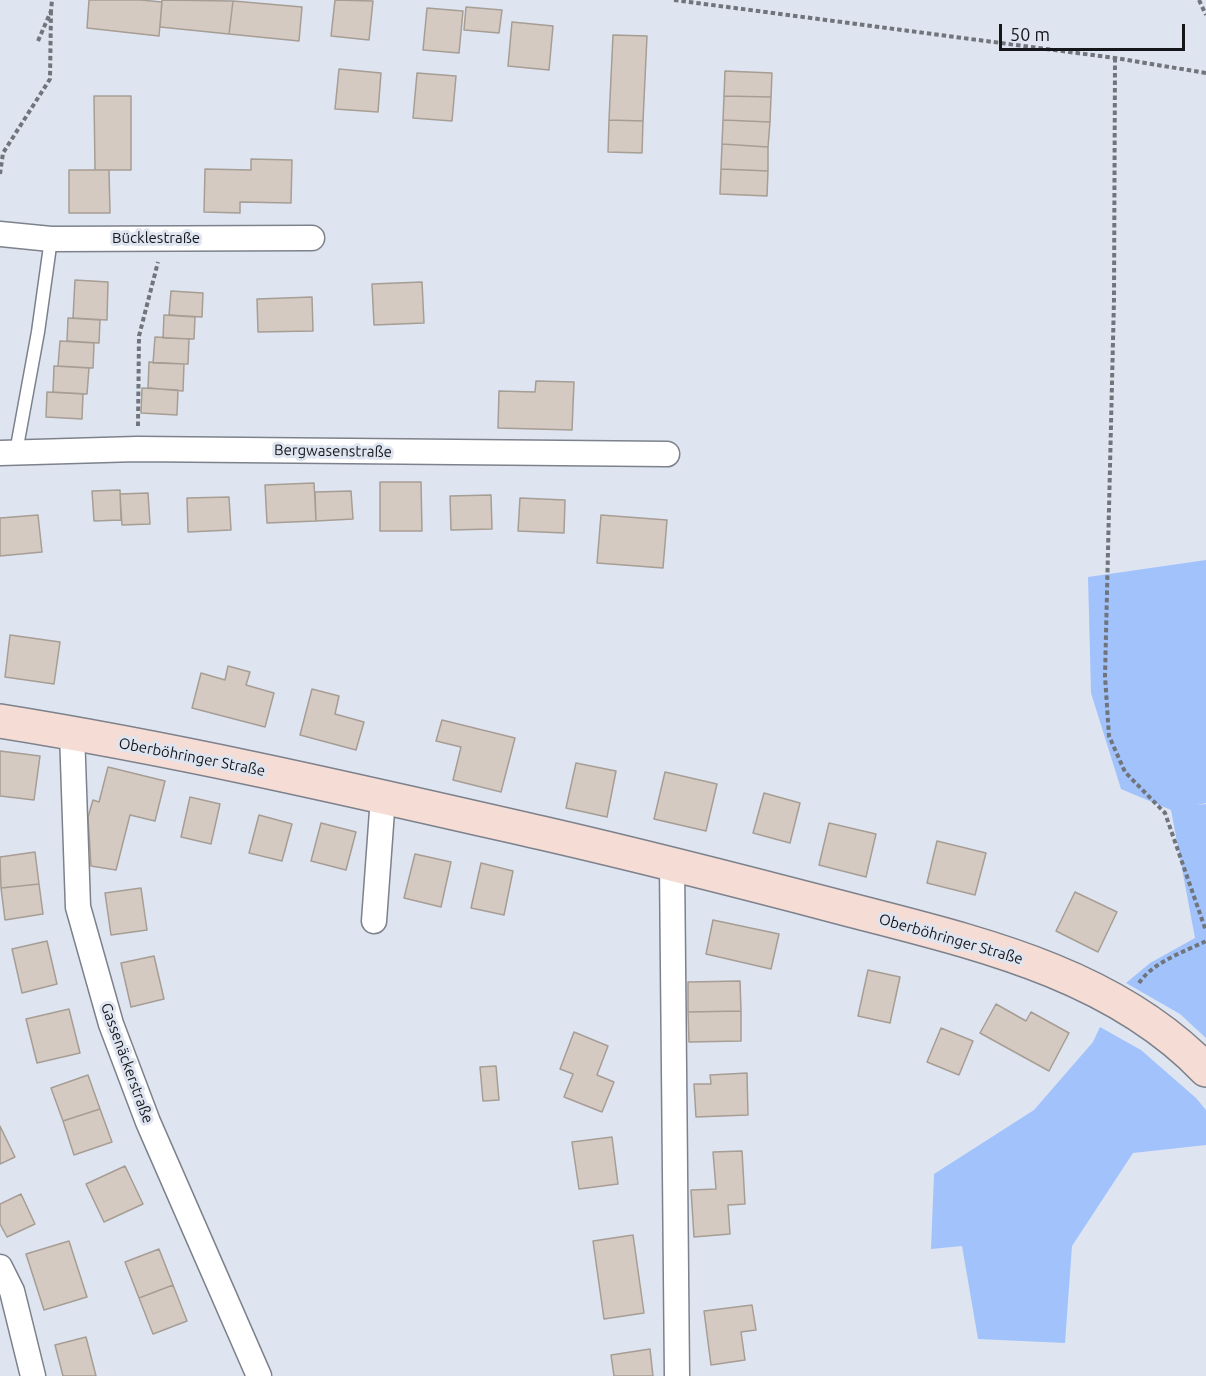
<!DOCTYPE html>
<html>
<head>
<meta charset="utf-8">
<style>
  body { margin:0 }
  #map { position:relative; width:1206px; height:1376px; overflow:hidden; background:#dfe5f0; font-family:Ubuntu,sans-serif }
  canvas { display:block }
  .scale { position:absolute; left:999px; top:24px; width:186px; height:27px; box-sizing:border-box; border:3px solid #14161a; border-top:0; padding-left:8px; font-size:18px; line-height:21px; white-space:nowrap; color:#14161a; -webkit-text-stroke:4px #dfe5f0; paint-order:stroke }
</style>
</head>
<body>
<div id="map">
<canvas width="1206" height="1376"></canvas>
<div class="scale">50 m</div>
</div>
<script>
const context = document.querySelector('canvas').getContext('2d');
context.lineJoin = 'round';
function paint(path, color) { context.fillStyle = color; context.fill(path, 'evenodd'); }
function trace(path, color, width, dash) { context.strokeStyle = color; context.lineWidth = width; context.lineCap = dash ? 'butt' : 'round'; context.setLineDash(dash || []); context.stroke(path); }
function drawText(font, color, halo, rows, align = 'center') {
  context.font = font + ' Ubuntu,sans-serif'; context.lineWidth = 6; context.setLineDash([]); context.textBaseline = 'middle'; context.strokeStyle = halo; context.fillStyle = color; for (const [text, x, y, turn = 0] of rows) {
    context.save(); context.translate(x, y); context.rotate((+turn || 0) * Math.PI / 180); context.textAlign = isNaN(turn) ? turn : align; if (halo) context.strokeText(text, 0, 0); context.fillText(text, 0, 0); context.restore();
  }
}
const green = new Path2D(`
  M1206,560V803L1196,805L1206,804V1038L1180,1014L1126,983L1150,963L1195,938L1171,810L1121,789L1091,693L1088,577Z
  M1100,1027L1141,1050L1196,1098L1206,1110V1145L1133,1153L1072,1246L1065,1343L978,1339L962,1246L931,1249L934,1174L1034,1110L1093,1042Z`);
const building = new Path2D(`
  M89,0H141L162,2L159,36L87,28Z
  M162,0L233,1L229,34L160,27Z
  M335,0L373,1L369,40L331,36Z
  M233,1L302,7L299,41L229,34Z
  M466,7L502,10L499,33L464,30Z
  M427,8L463,11L459,53L423,50Z
  M512,22L553,26L549,70L508,66Z
  M613,35L647,36L643,121L609,120Z
  M339,69L381,73L378,112L335,109Z
  M725,71L772,73L771,97L724,96Z
  M417,73L456,76L452,121L413,118Z
  M94,96H131V170H95Z
  M724,96L771,97L770,122L723,120Z
  M609,120L643,121L642,153L608,152Z
  M723,120L770,122L768,147L722,144Z
  M722,144L768,147V171L721,169Z
  M251,159L292,160L291,203L240,202V213L204,212L205,169L251,170Z
  M721,169L768,171L767,196L720,194Z
  M69,170H109L110,213H69Z
  M75,280L108,282L107,320L73,318Z
  M422,282L424,323L374,325L372,284Z
  M171,291L203,293L202,317L169,315Z
  M312,297L313,331L258,332L257,299Z
  M164,315L195,317L194,339L163,338Z
  M68,318L100,320L99,343L67,341Z
  M155,337L189,339L188,364L153,363Z
  M60,341L94,343L93,368L58,366Z
  M149,362L184,364L183,391L148,388Z
  M54,366L89,368L87,394L53,392Z
  M536,381L574,382L572,430L498,428L499,391L535,392Z
  M142,388L178,390L177,415L141,413Z
  M47,392L83,394L82,419L46,417Z
  M380,482H421L422,531H380Z
  M314,483L316,521L267,523L265,485Z
  M120,490L121,520L94,521L92,491Z
  M351,491L353,519L316,521L315,492Z
  M148,493L150,524L122,525L120,494Z
  M491,495L492,529L451,530L450,496Z
  M229,497L231,530L188,532L187,498Z
  M520,498L565,500L564,533L518,531Z
  M38,515L42,552L0,556V518Z
  M601,515L667,520L663,568L597,563Z
  M10,635L60,642L54,684L5,677Z
  M228,666L250,672L246,685L274,693L265,727L192,708L201,673L225,680Z
  M312,689L339,696L335,714L364,722L356,750L300,735Z
  M442,720L515,738L501,792L453,780L461,747L436,741Z
  M0,751L40,756L34,800L0,796Z
  M576,763L616,771L607,817L566,808Z
  M108,767L165,781L155,821L130,815L116,870L91,866L88,817L93,800L99,802Z
  M665,772L717,784L706,831L654,819Z
  M764,793L800,803L790,843L753,833Z
  M190,797L220,804L211,844L181,837Z
  M259,815L292,824L282,861L249,853Z
  M321,823L356,832L346,870L311,861Z
  M829,823L876,834L866,877L819,865Z
  M937,841L986,853L975,895L927,883Z
  M35,852L39,884L1,888L0,857Z
  M415,854L451,862L441,907L404,898Z
  M481,863L513,871L504,915L471,908Z
  M39,884L43,914L5,920L1,888Z
  M141,888L147,930L111,935L105,893Z
  M1075,892L1117,912L1098,952L1056,931Z
  M713,920L779,934L771,969L706,954Z
  M47,941L57,984L22,993L12,949Z
  M154,956L164,999L131,1007L121,963Z
  M868,970L900,977L890,1023L858,1016Z
  M740,981L741,1011L688,1012V982Z
  M996,1004L1026,1021L1031,1012L1069,1033L1049,1071L980,1033Z
  M69,1009L80,1053L37,1063L26,1019Z
  M741,1011V1041L689,1042L688,1012Z
  M941,1028L973,1041L959,1075L927,1062Z
  M574,1032L608,1046L597,1075L614,1082L602,1112L564,1097L573,1074L560,1069Z
  M496,1066L499,1100L483,1101L480,1067Z
  M747,1073L748,1115L696,1117L694,1084H711L710,1075Z
  M88,1075L100,1109L63,1121L51,1088Z
  M100,1109L112,1142L74,1155L63,1121Z
  M0,1126L15,1157L0,1164Z
  M612,1137L618,1184L579,1189L572,1142Z
  M742,1151L745,1204L728,1205L730,1234L694,1237L691,1190L716,1189L713,1152Z
  M125,1166L143,1204L104,1222L86,1184Z
  M21,1194L35,1224L7,1237L0,1224V1204Z
  M633,1235L644,1313L604,1319L593,1241Z
  M69,1241L87,1297L44,1310L26,1254Z
  M159,1249L173,1285L139,1298L125,1262Z
  M173,1285L187,1321L153,1334L139,1298Z
  M752,1305L756,1330L741,1332L745,1360L711,1365L704,1311Z
  M86,1337L96,1376H63L55,1345Z
  M650,1349L653,1376H614L611,1355Z`);
const path = new Path2D(`
  M674,0L1115,58L1206,73
  M1199,0L1206,15
  M38,41L51,11L52,0
  M1115,58L1114,299L1105,676L1109,736L1125,772L1165,813L1206,931
  M0,174L3,153L50,79L51,11
  M138,426L139,336L158,262
  M1139,983C1153,962 1184,952 1206,941`);
const lane = new Path2D(`
  M16,452L38,332L51,239`);
const street = new Path2D(`
  M0,234L51,239L312,238
  M0,453L137,449L667,454
  M72,732L78,907L111,1024L148,1122L259,1376
  M672,863L677,1376
  M374,921L383,797
  M0,1267L12,1291L33,1376`);
const secondary = new Path2D(`
  M0,721C182,750 362,792 542,833C642,856 740,881 839,907C968,941 1110,970 1206,1070`);
const streetNames = [
  ["Bücklestraße",156,238],
  ["Bergwasenstraße",333,451,1],
  ["Oberböhringer Straße",192,757,11],
  ["Oberböhringer Straße",951,939,16],
  ["Gassenäckerstraße",127,1063,70]
];
paint(green, '#a2c2fc');
paint(building, '#d4cac2');
trace(building, '#a69d95', 1.5);
trace(lane, '#7c818b', 15);
trace(street, '#7c818b', 27);
trace(secondary, '#7c818b', 36);
trace(path, '#70747b', 4, [4.5, 3]);
trace(lane, '#fff', 12);
trace(street, '#fff', 24);
trace(secondary, '#f5dcd4', 33);
drawText('15px', '#14161a', '#dfe5f0', streetNames);
</script>
</body>
</html>
